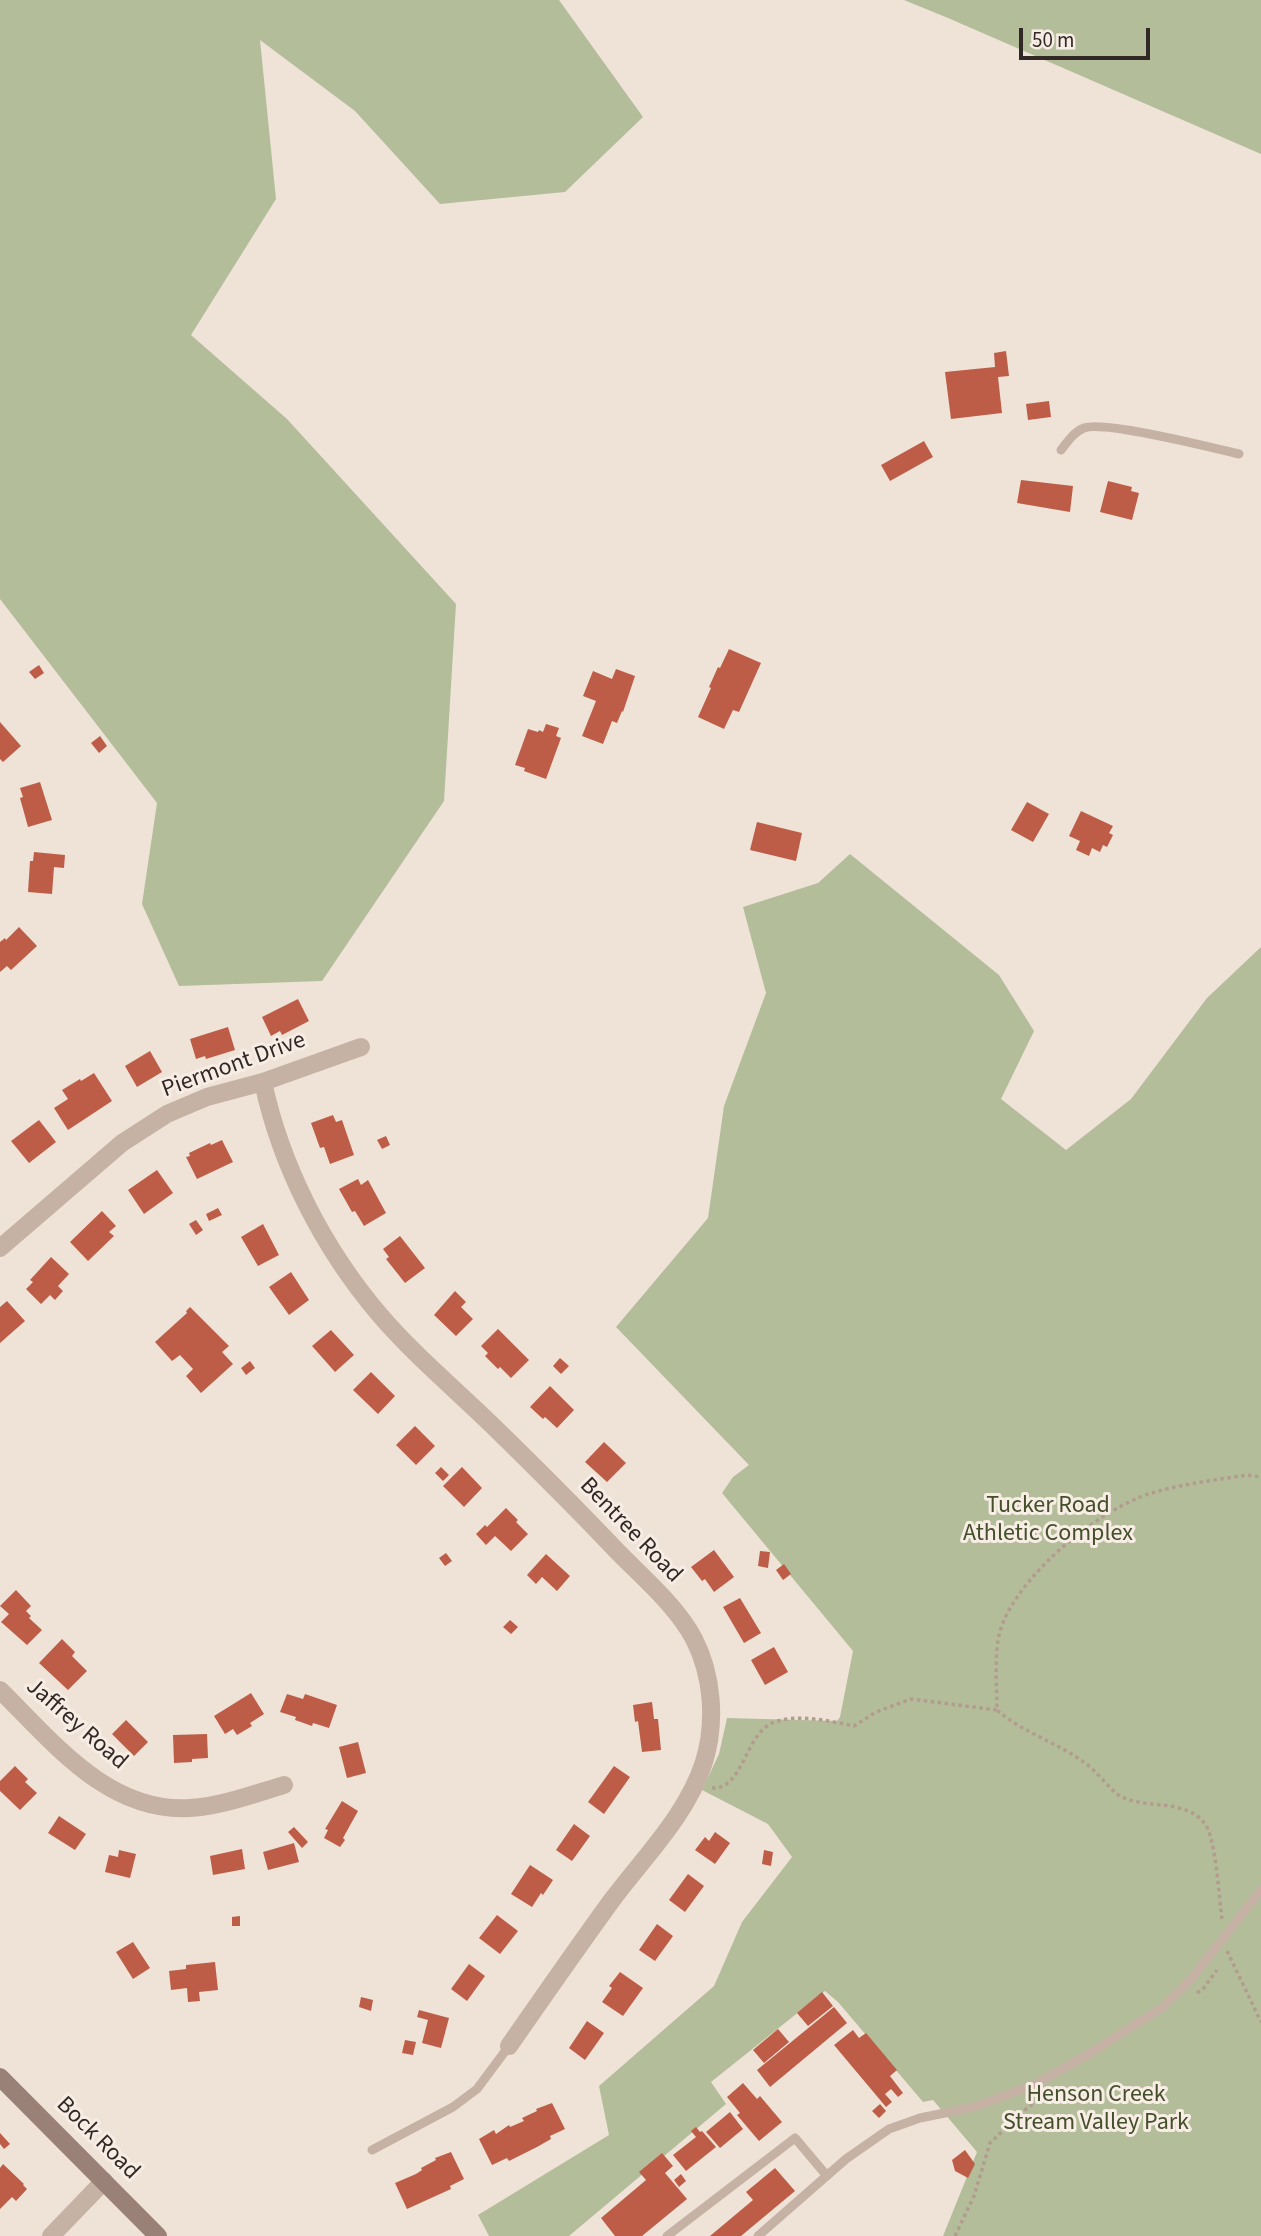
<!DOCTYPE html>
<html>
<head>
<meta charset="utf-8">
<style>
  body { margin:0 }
  #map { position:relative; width:1261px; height:2236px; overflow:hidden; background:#efe3d8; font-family:"Source Sans 3",sans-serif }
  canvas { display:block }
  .scale { position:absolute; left:1019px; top:28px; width:131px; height:32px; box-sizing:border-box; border:4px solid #322926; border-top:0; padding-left:9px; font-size:21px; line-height:24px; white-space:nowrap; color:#322926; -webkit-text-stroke:5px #f7ede4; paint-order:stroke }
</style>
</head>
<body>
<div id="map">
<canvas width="1261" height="2236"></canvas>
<div class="scale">50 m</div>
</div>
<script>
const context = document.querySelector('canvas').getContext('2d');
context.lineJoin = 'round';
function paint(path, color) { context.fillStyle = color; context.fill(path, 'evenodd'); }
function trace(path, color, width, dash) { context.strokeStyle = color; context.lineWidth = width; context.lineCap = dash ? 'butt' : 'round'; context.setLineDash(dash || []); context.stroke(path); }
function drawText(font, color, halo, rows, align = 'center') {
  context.font = font + ' "Source Sans 3",sans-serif'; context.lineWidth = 6; context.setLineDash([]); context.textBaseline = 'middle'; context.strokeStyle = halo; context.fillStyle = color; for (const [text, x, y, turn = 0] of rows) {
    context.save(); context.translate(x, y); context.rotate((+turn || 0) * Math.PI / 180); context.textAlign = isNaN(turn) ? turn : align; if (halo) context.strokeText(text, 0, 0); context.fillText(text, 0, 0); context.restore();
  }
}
const green = new Path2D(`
  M0,0H559L643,117L565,192L440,204L355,111L260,40L276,199L191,335L287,419L456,604L444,801L322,981L179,986L142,904L157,803L0,599Z
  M904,0H1261V154L948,18Z
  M850,854L999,975L1034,1031L1001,1099L1066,1150L1131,1099L1207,998L1261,947V2236H943L977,2152L933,2100L923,2102L838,2002L825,1991L711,2082L726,2104L569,2236H489L478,2215L609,2135L599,2086L714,1986L742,1922L792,1857L768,1824L702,1790L719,1754L727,1718L837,1721L840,1717L853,1651L722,1493L733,1477L749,1465L616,1327L708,1218L724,1106L766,993L743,907L818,883Z`);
const building = new Path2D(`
  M1006,351L1009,376L998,377L1002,413L951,419L945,372L995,367L994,353Z
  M1049,401L1051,417L1028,420L1026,404Z
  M924,441L933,457L890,481L881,465Z
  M1021,480L1073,486L1070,512L1017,503Z
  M1108,481L1132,487L1131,491L1139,493L1132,520L1100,512Z
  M729,649L761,663L739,712L733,710L724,729L698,717L711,688L709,687L718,667L720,668Z
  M39,665L44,673L35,679L29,672Z
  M616,669L635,676L623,712L622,711L617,723L612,721L603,744L582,736L596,701L583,696L593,671L612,679Z
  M0,722L21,746L3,762L0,759Z
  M546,724L559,728L556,736L561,738L546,779L524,771L525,768L515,765L528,729L538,732L539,730L543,732Z
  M100,736L107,746L99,753L91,743Z
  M40,782L52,820L28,827L20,798L23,797L20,788Z
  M1027,802L1049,814L1033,842L1011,830Z
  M1081,811L1113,826L1109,833L1113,835L1107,847L1103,845L1100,852L1092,848L1089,856L1076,850L1080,841L1069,836Z
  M757,822L802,833L796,861L750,850Z
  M34,852L65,855L64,868L54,867L52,894L28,892L30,861H33Z
  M19,927L37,946L11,970L7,966L0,972V942L5,938L6,940Z
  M298,999L309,1021L282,1035L280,1031L271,1036L262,1017Z
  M228,1027L235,1050L206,1059L205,1056L196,1059L190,1039Z
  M150,1051L162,1072L137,1087L125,1066Z
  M94,1073L112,1101L68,1130L54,1108L68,1099L62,1090L80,1079L81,1081Z
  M333,1115L336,1122L342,1120L354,1155L330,1164L324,1147L320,1148L311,1123Z
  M39,1120L56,1142L29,1163L11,1141Z
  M386,1136L390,1145L382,1149L377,1140Z
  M222,1140L233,1162L197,1179L186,1157L190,1156L189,1153L210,1143L211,1145Z
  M157,1170L173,1193L144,1214L128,1190Z
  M358,1179L361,1185L368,1180L386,1213L364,1226L355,1211L352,1212L339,1189Z
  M218,1208L222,1215L209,1221L206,1214Z
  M102,1211L116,1226L109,1232L114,1236L88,1261L70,1242Z
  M196,1220L203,1230L196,1235L189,1224Z
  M263,1224L279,1255L258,1266L241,1237Z
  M400,1236L425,1268L405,1283L386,1259L389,1257L383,1249Z
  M51,1257L69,1274L58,1286L63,1291L55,1300L50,1295L41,1304L26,1289L33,1282L30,1280Z
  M291,1272L309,1300L289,1315L269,1287Z
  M455,1291L466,1302L461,1307L473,1319L456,1336L434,1315Z
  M7,1301L25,1321L0,1343V1307Z
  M190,1307L229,1346L222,1352L233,1364L201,1393L186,1376L193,1369L180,1355L172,1361L155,1342L187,1313L186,1311Z
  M498,1329L529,1360L511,1378L500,1367L498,1369L485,1356L488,1353L481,1346Z
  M331,1330L354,1355L335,1372L312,1346Z
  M560,1358L569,1366L561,1374L553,1366Z
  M250,1361L255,1368L246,1375L241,1368Z
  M371,1372L395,1396L378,1414L353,1390Z
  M550,1386L574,1410L557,1428L545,1417L543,1419L530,1407Z
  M415,1426L435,1446L416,1465L396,1445Z
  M604,1442L626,1463L607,1482L585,1462Z
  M441,1467L449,1475L443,1481L435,1473Z
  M462,1467L482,1488L464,1507L443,1486Z
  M506,1508L518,1520L516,1522L528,1534L511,1551L495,1536L486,1545L476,1534L485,1525L487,1527Z
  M714,1550L734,1577L714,1592L705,1579L702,1581L691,1567Z
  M760,1551L770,1552L768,1568L758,1566Z
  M446,1553L452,1561L445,1566L439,1558Z
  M546,1554L570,1576L557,1591L542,1577L536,1584L527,1575Z
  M784,1564L791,1574L783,1580L776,1570Z
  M16,1590L31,1606L26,1611L31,1616L29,1618L42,1630L27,1645L1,1622L9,1614L0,1606Z
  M740,1598L761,1633L744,1643L723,1607Z
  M510,1620L518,1627L511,1634L503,1627Z
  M62,1639L75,1652L72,1656L87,1671L68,1690L39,1663Z
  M774,1647L788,1672L765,1685L751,1660Z
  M251,1693L264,1714L250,1723L252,1726L237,1735L233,1729L225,1734L214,1716Z
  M287,1694L303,1699L305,1694L337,1705L329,1728L313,1723L312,1726L295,1720L296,1717L280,1712Z
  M652,1702L654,1719H658L661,1750L642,1752L638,1721L635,1722L633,1705Z
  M126,1720L148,1742L134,1756L112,1734Z
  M207,1734L208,1758L192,1759V1762L174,1763L173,1735Z
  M358,1742L366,1773L347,1778L339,1747Z
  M15,1766L28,1779L25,1782L37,1793L20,1810L0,1791V1781Z
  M614,1766L630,1777L604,1814L588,1802Z
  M342,1801L358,1811L343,1838L345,1840L340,1847L324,1838L328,1830L325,1829Z
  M59,1816L86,1834L75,1850L48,1833Z
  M574,1824L590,1836L572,1861L556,1850Z
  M294,1827L308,1842L302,1848L288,1832Z
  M715,1832L730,1843L715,1864L695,1850L705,1837L709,1841Z
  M294,1843L299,1862L268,1870L263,1852Z
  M242,1849L245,1869L213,1875L210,1856Z
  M119,1850L136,1854L130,1878L105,1872L109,1855L118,1857Z
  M764,1850L773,1852L771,1866L762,1864Z
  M530,1865L553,1880L543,1895L541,1893L532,1907L511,1894Z
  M688,1874L704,1886L685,1912L669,1900Z
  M497,1915L518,1931L500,1954L479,1938Z
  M240,1916V1926H232V1917Z
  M657,1924L673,1936L655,1961L639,1950Z
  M133,1942L150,1968L133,1979L116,1952Z
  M215,1962L218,1990L199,1992L200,2001L188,2002L187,1988L171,1990L169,1971L186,1969V1965Z
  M469,1964L485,1976L467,2001L451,1989Z
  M620,1972L643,1988L623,2016L602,2002L612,1988L609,1986Z
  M822,1992L833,2006L808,2026L797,2013Z
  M361,1997L373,2000L371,2011L359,2007Z
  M834,2007L847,2023L770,2087L757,2070Z
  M419,2010L449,2018L441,2048L422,2043L428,2020L417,2017Z
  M587,2021L604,2033L585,2060L569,2048Z
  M778,2029L789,2042L764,2063L753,2050Z
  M853,2030L859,2038L866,2033L897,2070L890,2076L903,2093L898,2097L891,2089L885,2094L892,2102L886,2107L834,2045Z
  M405,2040L416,2042L413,2055L402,2053Z
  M743,2083L757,2099L760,2096L782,2122L759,2141L737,2115L740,2113L727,2097Z
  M552,2103L565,2129L550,2136L551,2139L537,2147L509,2161L507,2158L492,2165L479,2139L494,2130L496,2134L509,2125L510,2127L524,2121L522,2118L537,2111L536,2109Z
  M880,2104L886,2111L879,2118L872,2111Z
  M730,2112L743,2129L720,2148L706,2132Z
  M696,2127L700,2132L702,2131L716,2147L686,2171L673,2155L696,2137L691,2131Z
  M0,2133L10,2144L4,2149L0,2144Z
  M965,2150L975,2164L968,2178L955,2171L952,2160Z
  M451,2152L464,2179L450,2186L451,2189L407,2209L395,2183L416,2174L422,2170L421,2168L436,2160L435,2158Z
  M662,2153L673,2166L665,2173L687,2199L642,2236H615L601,2218L646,2180L639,2172Z
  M3,2164L24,2184L23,2185L27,2189L16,2201L12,2197L0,2209V2168Z
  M775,2168L795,2191L741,2236H710L753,2200L746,2192Z
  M681,2174L686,2181L679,2187L674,2180Z`);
const path = new Path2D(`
  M712,1788C743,1790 745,1735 772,1723C796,1713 829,1721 854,1726L876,1712L911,1699L997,1710
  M1222,1919C1219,1899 1216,1838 1205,1824C1186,1798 1146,1810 1120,1796C1110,1790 1097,1771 1085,1763C1057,1742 1023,1733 997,1710C997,1686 994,1659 999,1635C1012,1580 1099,1508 1152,1493C1182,1484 1215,1480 1247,1475L1261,1477
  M1227,1951L1261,2022
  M1197,1993L1203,1989L1217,1970
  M955,2236L974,2196L990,2143L1026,2109L1045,2095`);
const service = new Path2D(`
  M1061,450C1068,441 1074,432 1084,428C1104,420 1213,448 1239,454
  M372,2150L453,2107L477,2089L509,2046
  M667,2236L795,2138L827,2176
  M758,2236L846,2159L889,2129L920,2118L974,2107L1036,2084L1092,2052L1163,2007L1192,1978L1261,1890`);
const minor = new Path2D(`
  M263,1082C281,1166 323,1248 379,1314C414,1355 455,1389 494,1427C535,1467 576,1508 616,1550C642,1577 676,1605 694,1639C713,1676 716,1723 704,1762C687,1815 645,1856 612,1900C577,1948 543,1997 509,2046
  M0,1248L122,1143L167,1114L207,1097L263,1082L361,1047
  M0,1690C53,1742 108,1813 190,1808C222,1806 254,1794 284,1785
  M51,2236L104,2181`);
const secondary = new Path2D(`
  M0,2077L158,2236`);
const streetNames = [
  ["Piermont Drive",234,1066,-20],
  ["Bentree Road",630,1531,46],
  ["Jaffrey Road",76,1725,41],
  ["Bock Road",97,2139,45]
];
const parkNames = [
  ["Tucker Road",1048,1507],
  ["Athletic Complex",1048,1535],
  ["Henson Creek",1096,2096],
  ["Stream Valley Park",1096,2124]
];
paint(green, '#b3bd9a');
paint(building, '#be5d47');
trace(path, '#b29c90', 3.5, [3.5, 3.5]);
trace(service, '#c6b2a5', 9);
trace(minor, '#c6b2a5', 18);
trace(secondary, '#998177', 18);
drawText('24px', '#322926', '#f7ede4', streetNames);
drawText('24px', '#444f2b', '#f7ede4', parkNames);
</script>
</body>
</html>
